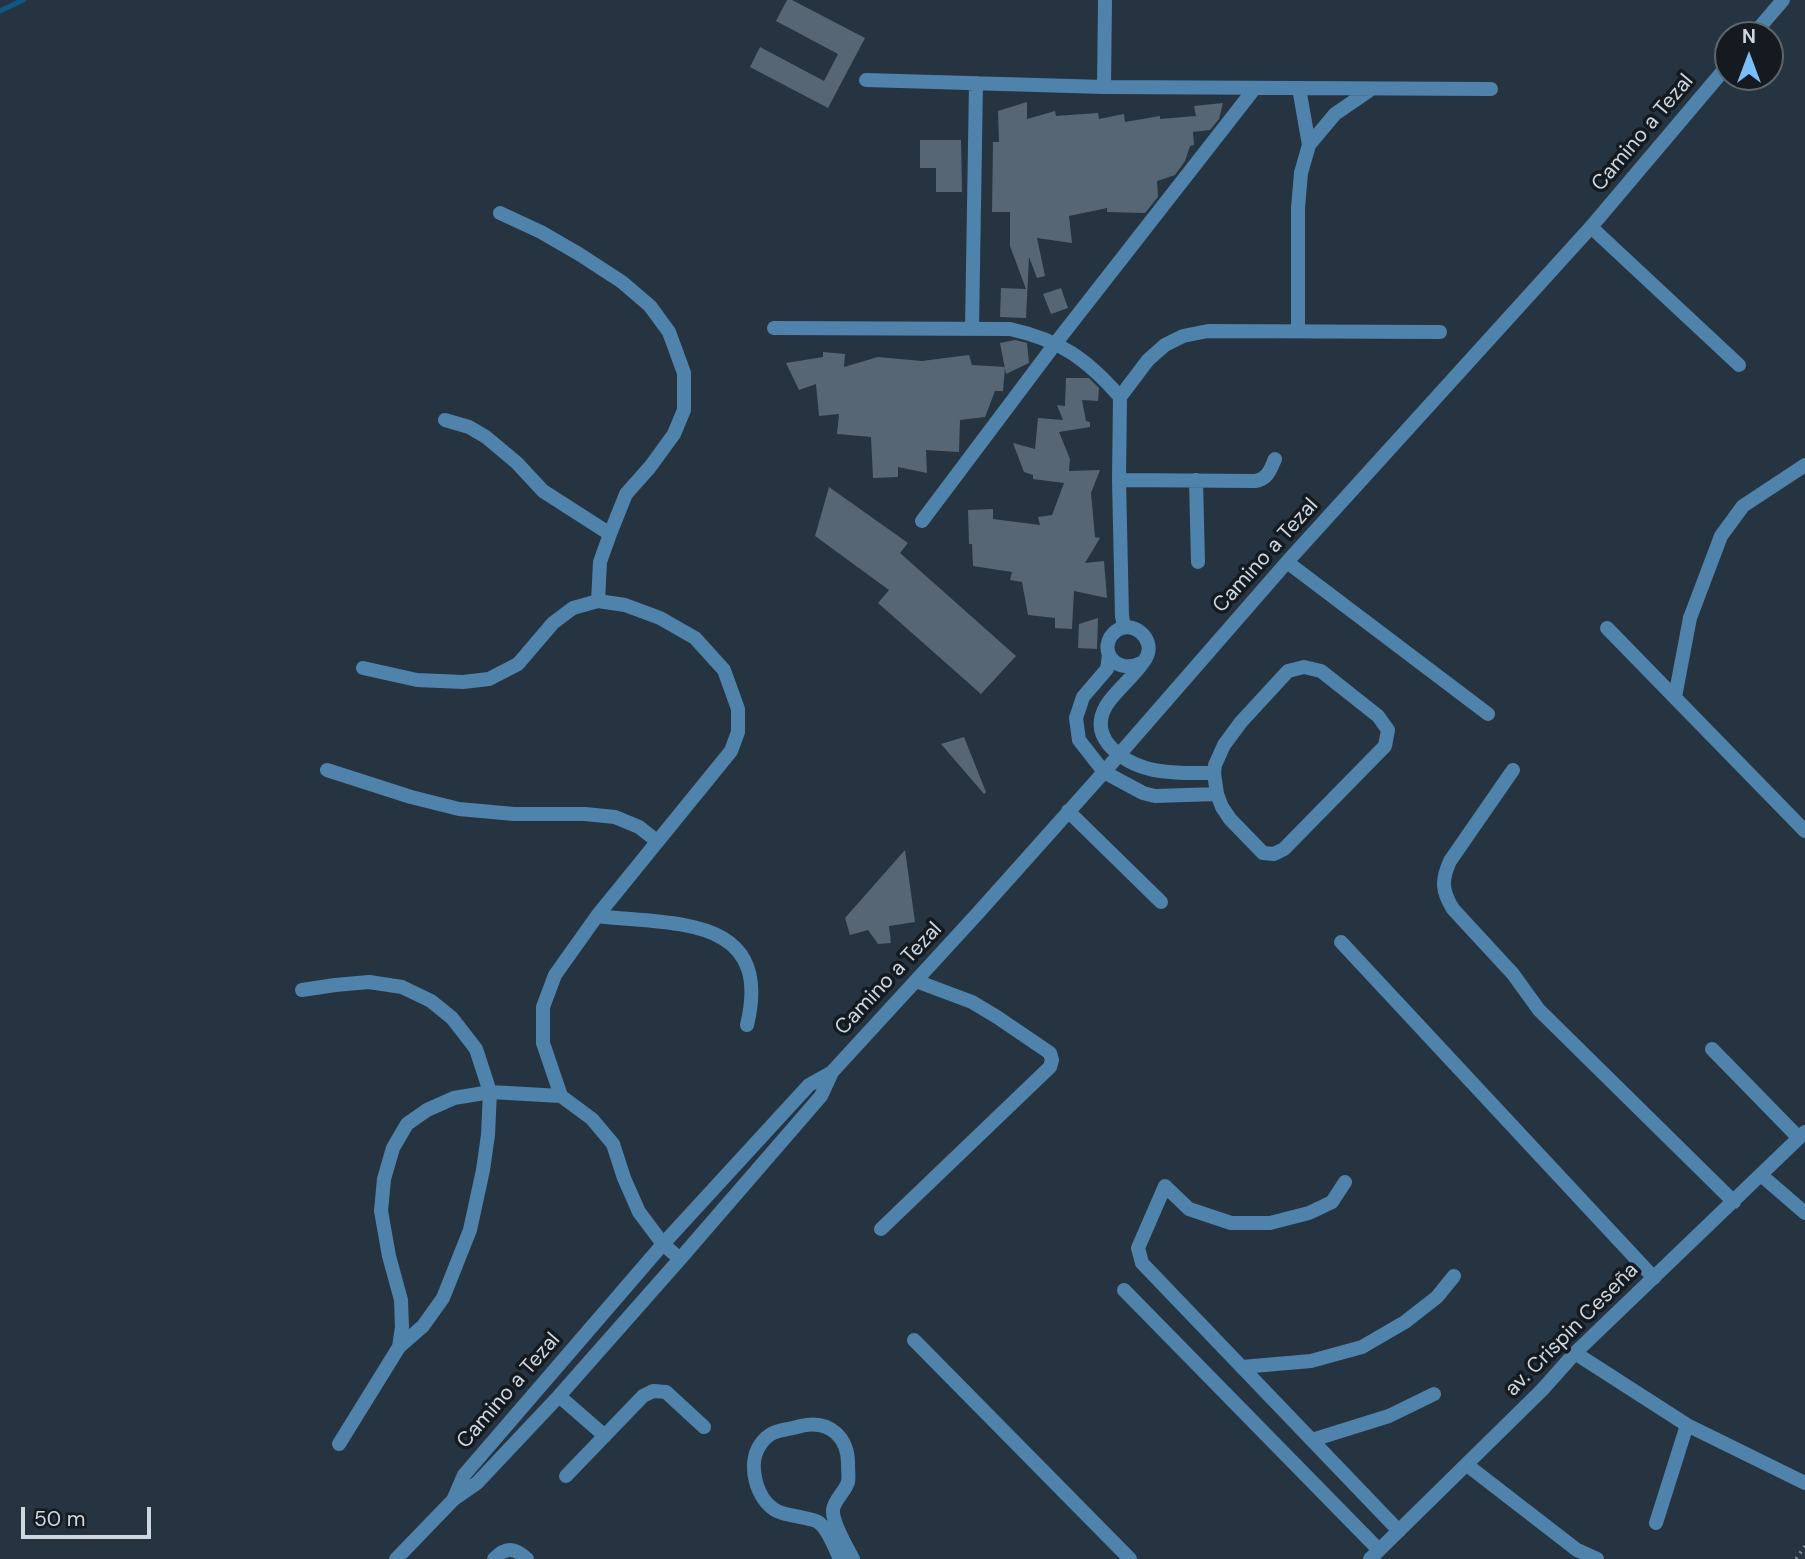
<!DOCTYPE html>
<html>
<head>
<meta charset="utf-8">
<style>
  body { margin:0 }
  #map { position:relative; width:1805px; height:1559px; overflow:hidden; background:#253440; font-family:"DM Sans",sans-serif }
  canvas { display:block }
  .north { position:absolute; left:1714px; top:21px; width:70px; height:70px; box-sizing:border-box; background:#141a20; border:2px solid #5e666c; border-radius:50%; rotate:0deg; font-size:19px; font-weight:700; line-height:28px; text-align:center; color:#ced7df }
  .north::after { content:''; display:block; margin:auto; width:24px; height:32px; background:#78bff7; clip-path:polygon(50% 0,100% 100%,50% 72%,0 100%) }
  .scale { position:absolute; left:21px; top:1507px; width:130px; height:32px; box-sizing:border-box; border:4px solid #ced7df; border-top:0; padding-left:9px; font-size:21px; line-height:24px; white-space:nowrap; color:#ced7df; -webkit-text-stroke:5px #141a20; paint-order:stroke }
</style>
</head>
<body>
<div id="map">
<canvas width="1805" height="1559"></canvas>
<div class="north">N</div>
<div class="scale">50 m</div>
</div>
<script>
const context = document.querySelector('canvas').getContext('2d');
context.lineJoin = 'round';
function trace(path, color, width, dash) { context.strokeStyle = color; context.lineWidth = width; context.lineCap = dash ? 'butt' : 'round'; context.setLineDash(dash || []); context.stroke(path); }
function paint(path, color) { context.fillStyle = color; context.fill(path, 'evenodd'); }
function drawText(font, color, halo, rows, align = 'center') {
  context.font = font + ' "DM Sans",sans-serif'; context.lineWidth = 7; context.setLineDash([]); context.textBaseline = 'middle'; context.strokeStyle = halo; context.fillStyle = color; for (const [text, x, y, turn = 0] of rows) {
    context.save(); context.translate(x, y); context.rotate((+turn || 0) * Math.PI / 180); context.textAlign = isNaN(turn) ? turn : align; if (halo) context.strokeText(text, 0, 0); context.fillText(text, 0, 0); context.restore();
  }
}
const stream = new Path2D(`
  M0,11L23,0`);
const building = new Path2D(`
  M787,0H792L865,38L828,108L750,67L760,47L824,81L838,54L776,21Z
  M1027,102V119L1055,111L1056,116L1098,113L1099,119L1124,114L1125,122L1160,116V119L1196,116L1194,106L1223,103L1219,119L1210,130L1193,132L1194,145L1190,146L1185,161L1175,175L1157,181L1158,197L1145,213L1107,212V208L1069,216L1072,243L1037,238L1045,276L1037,278L1029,257L1026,318L1000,317L1001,288L1026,289L1010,246V212H992L993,142H999L998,111Z
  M920,140H961L962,192H936V168H920Z
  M1061,288L1068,308L1051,314L1043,294Z
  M1015,340L1027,343L1029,363L1006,374L1000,343Z
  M823,352L845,354L844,367L878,357L922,361L969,355L972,365L1005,367L1003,391H995L985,417L960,420L959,452L926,450L927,473L898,467V477L873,478L871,437L837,434L839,414L819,416L816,384L799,390L786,363L823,357Z
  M1066,378H1089L1099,388L1098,401L1082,400L1086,421L1090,422V427L1059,432L1070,459L1069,471L1100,470L1091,493L1095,537L1100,538L1085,563L1104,561L1107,598L1074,591L1072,629L1055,628V618L1028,615L1022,582L1010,580L1012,572L973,566L972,544H969L968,510L993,509V519L1040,525L1038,517L1052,515L1064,483L1033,479V475L1024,472L1013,443L1035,449L1038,418L1063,420L1057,405L1065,406Z
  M829,487L908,543L900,553L1016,656L981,694L878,603L889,590L815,536Z
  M1098,618L1097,649L1078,648L1079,624Z
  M964,737L986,792L984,794L941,744Z
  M905,850L915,922L889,926L891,943L878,944L868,930L850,935L845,918Z`);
const path = new Path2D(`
  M1796,1559L1805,1546`);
const minor = new Path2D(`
  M1753,35L1783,0
  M866,80L1104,87L1491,89
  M1104,87L1105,0
  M1309,145L1335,114L1370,90
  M500,213L541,232L579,254L622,282L650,306L669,332L684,373V410L674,434L650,467L626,494L610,534L600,562L598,601
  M1591,227L1739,365
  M774,328L1010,329C1060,340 1087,359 1120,397
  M972,329L976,83
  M1298,330V208L1301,173L1309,145L1299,88
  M445,420L469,427L486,437L517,463L543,491L610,534
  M1119,480L1255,481C1268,479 1270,470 1275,459
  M1196,480L1198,562
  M922,521L1055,344L1255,88
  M1287,562L1488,714
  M1124,627L1122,616L1119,480L1120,397L1148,360L1165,345L1183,336L1208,331L1440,332
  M1607,628L1805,831
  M1109,655L1107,669L1083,697L1076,718L1079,740L1104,772L1143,793L1155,796L1217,794
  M1141,663C1114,676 1096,647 1116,631C1132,619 1155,638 1147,656C1140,672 1116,689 1106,706C1098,720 1099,733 1109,745C1136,776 1177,773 1214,773
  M1304,667L1321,671L1378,716L1388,730L1385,746L1284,849L1274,854L1263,853L1230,819L1222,807L1217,794L1214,773L1215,765L1224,745L1241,722L1288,671Z
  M363,668L417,680L463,682L489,679L518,664L553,623L573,608L598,601L625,605L660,618L695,638L724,670L738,709V732L731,751L597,916L555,975L543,1007V1043L561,1096L592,1119L613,1144L624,1178L639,1212L663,1244L680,1259
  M1675,697L1690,618L1721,536L1743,506L1805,465
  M327,770L411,797L459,809L514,814H585L615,817L639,827L657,841
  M1513,770L1450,861C1441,881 1442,891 1453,909L1513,974L1539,1010L1734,1202
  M1068,811L1161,902
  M597,916C672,925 774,914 747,1025
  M1341,942L1654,1278
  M302,990L335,985L369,982L402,987L431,1001L452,1018L476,1049L490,1092L488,1135L483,1170L470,1230L443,1298L423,1326L399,1347
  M1712,1049L1799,1138
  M1761,1175L1805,1213
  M1345,1182L1332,1202L1309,1213L1270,1223H1231L1189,1209L1165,1186L1138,1248L1142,1263L1399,1531
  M881,1229L1050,1067L1052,1060L1050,1053L997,1017L972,1002L916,981
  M1124,1290L1379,1550
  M914,1340L1130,1559
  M1575,1353L1687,1425L1805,1483
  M1242,1367L1311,1361L1362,1347L1405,1322L1437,1297L1454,1276
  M559,1396L605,1436
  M1312,1440L1389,1416L1434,1394
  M339,1444L399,1347L402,1327L401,1300L389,1256L381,1211L384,1179L393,1148L407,1124L427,1110L454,1098L490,1092L561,1096
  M1467,1465L1577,1550L1597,1559
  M566,1476L643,1396L653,1391L666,1392L704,1427
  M454,1498L464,1475L663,1244L809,1085L832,1072
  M1656,1523L1687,1425
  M396,1559L454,1499L477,1483L559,1396L680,1259L821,1096L832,1072L978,913L1104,772L1287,562L1591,227L1728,65
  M494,1559C506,1546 515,1548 527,1559
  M840,1559C835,1549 828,1528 818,1522C812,1518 787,1516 777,1511C756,1500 747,1464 760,1445C771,1428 784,1431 801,1426C830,1419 849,1438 848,1466C848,1471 849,1478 848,1482C845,1492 834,1500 833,1510C832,1523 847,1547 853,1559
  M1370,1559L1542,1390L1575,1353L1805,1132`);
const streetNames = [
  ["Camino a Tezal",1643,133,-50],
  ["Camino a Tezal",1266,556,-48],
  ["Camino a Tezal",889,979,-47],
  ["av. Crispin Ceseña",1572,1330,-45],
  ["Camino a Tezal",509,1391,-49]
];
trace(stream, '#0f5887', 5);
paint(building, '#566674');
trace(path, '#78848e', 3.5, [2, 5]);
trace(minor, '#4f83ac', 14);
drawText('21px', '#ced7df', '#141a20', streetNames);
</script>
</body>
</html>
